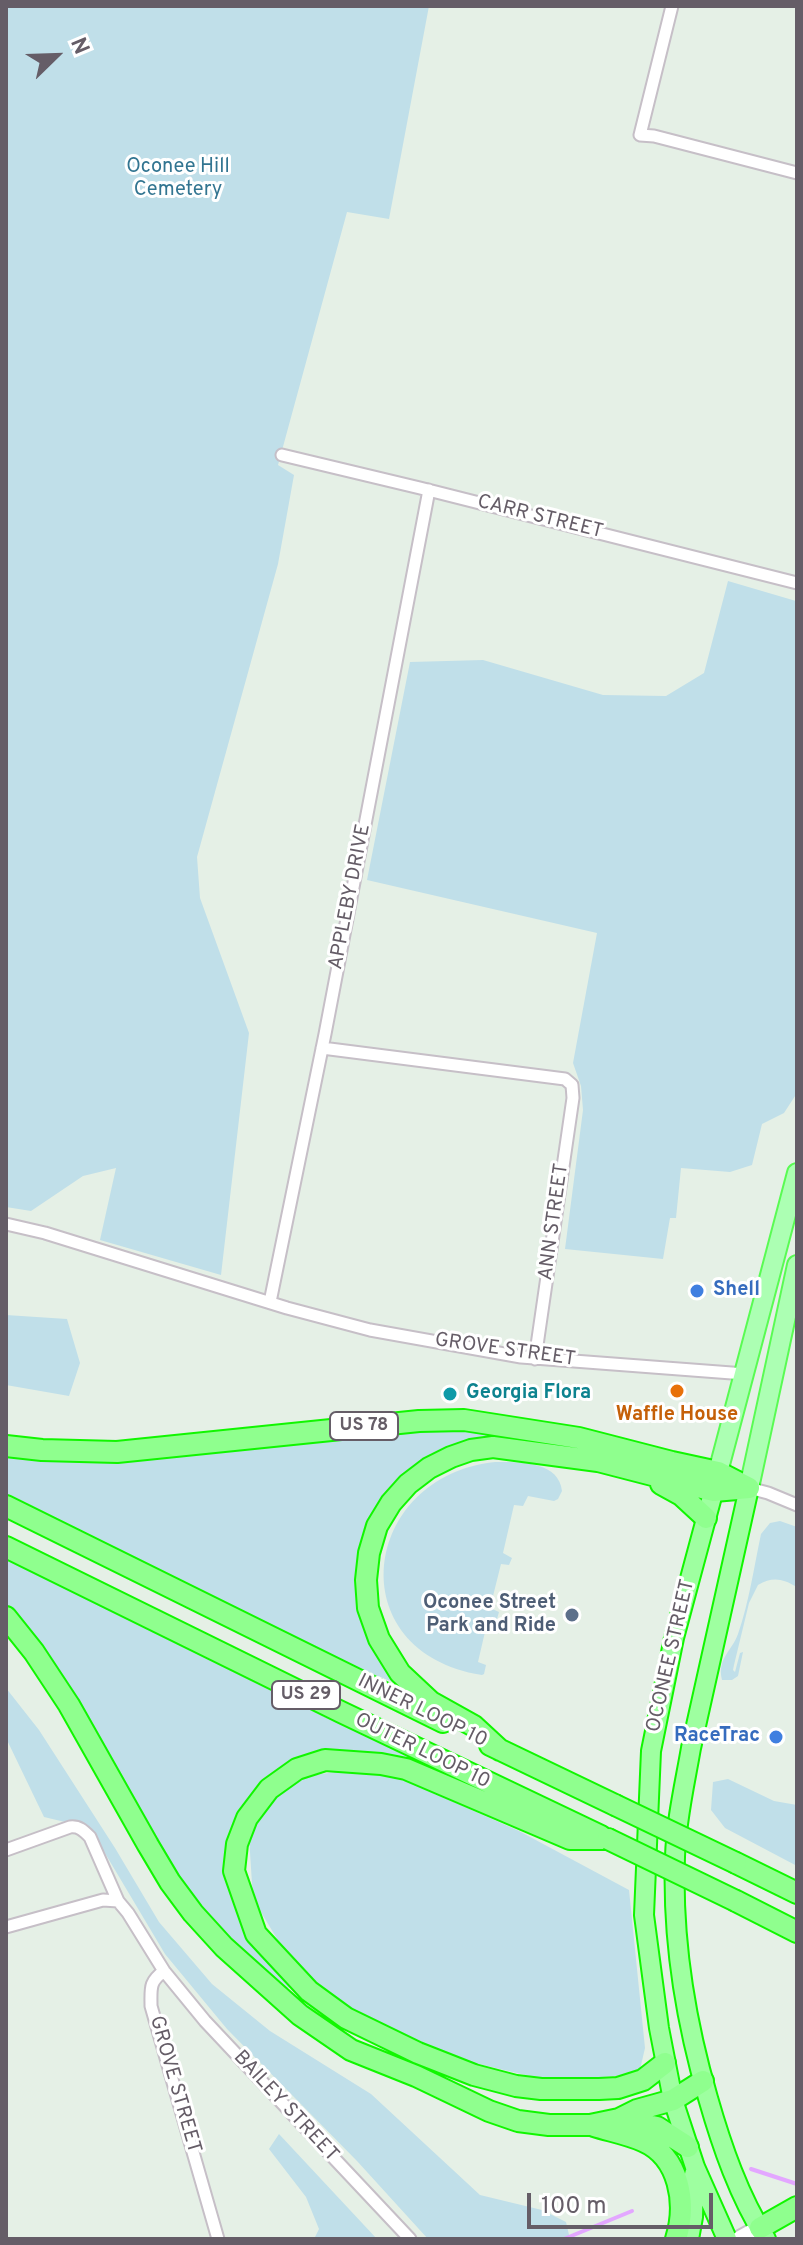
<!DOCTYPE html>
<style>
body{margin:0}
#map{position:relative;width:803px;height:2245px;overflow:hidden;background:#e5f0e6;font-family:Overpass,sans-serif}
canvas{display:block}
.frame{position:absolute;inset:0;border:8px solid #655d67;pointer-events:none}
.north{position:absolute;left:16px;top:16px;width:80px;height:80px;-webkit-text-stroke:6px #fff;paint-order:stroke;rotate:67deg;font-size:22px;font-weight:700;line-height:32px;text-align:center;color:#655d67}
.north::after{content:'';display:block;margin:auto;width:28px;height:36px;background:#655d67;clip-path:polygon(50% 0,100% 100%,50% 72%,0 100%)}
.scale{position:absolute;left:527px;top:2193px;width:186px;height:36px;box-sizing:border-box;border:4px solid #655d67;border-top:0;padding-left:10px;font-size:24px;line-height:28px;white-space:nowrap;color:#655d67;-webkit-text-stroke:6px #fff;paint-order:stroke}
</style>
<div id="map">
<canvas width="803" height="2245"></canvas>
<div class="frame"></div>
<div class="north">N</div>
<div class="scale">100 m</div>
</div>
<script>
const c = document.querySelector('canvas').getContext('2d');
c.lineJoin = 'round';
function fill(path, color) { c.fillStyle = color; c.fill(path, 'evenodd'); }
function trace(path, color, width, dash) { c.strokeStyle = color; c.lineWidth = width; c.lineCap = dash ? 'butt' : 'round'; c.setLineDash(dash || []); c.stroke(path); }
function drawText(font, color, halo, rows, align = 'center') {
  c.font = font + ' Overpass,sans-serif'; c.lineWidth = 6; c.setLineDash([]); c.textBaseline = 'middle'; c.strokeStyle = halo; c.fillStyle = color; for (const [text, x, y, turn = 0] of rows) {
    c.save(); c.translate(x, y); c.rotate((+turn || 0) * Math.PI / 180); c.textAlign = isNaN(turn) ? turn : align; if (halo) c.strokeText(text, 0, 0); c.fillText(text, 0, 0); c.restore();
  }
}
const green = new Path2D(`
 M 6,6 L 429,6 L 389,219 L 347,212 L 278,465 L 294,475 L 278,564 L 197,857 L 200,898 L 249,1033 L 221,1275 L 100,1240 L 116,1168 L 83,1176 L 31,1211 L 6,1207 Z
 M 728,581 L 796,601 L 797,606 L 797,1093 L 784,1113 L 762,1124 L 752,1165 L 730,1172 L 681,1168 L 676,1218 L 670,1218 L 663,1259 L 565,1249 L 583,1110 L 581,1086 L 573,1063 L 597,933 L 367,880 L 410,662 L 483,660 L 603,695 L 666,696 L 704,673 Z
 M 6,1315 L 67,1319 L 80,1363 L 69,1396 L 6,1385 Z
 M 421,1426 L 502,1431 L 502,1440 L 418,1465 L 358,1587 L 395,1678 L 393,1682 L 354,1667 L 6,1498 L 6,1455 Z
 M 495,1462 C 519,1462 559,1461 562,1491 L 558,1499 L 554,1501 L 528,1496 L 523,1506 L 514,1505 L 503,1553 L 512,1558 L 509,1565 L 501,1564 L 490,1608 L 499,1612 L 497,1619 L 488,1619 L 478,1662 L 486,1665 L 484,1674 L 482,1675 C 338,1652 361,1476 495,1462 Z
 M 780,1521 L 797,1527 L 797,1587 C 783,1579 773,1576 758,1585 L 749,1603 L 734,1665 L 733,1670 L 735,1672 L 740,1653 L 743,1652 L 738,1676 L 732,1680 L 722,1680 C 717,1658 732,1651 738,1634 C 749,1602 754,1567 761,1534 L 770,1523 Z
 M 6,1559 L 430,1766 L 429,1773 L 420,1768 L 360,1752 L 326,1753 L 290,1763 L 227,1872 L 292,1984 L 285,1992 L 211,1923 L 183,1887 L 29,1631 L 6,1607 Z
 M 6,1688 L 39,1730 L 115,1848 L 159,1922 L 212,1984 L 270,2031 L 371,2094 L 480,2195 L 542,2210 L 566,2222 L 570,2239 L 428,2239 L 357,2161 L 227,2029 L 165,1954 L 90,1828 L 44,1817 L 6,1738 Z
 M 355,1769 L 400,1778 L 519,1831 L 629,1890 L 645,2048 L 639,2074 L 579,2079 L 534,2077 L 453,2058 L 340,2005 L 285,1952 L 253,1899 L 249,1837 L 274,1797 L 308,1776 Z
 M 728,1779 L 774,1801 L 797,1805 L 797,1866 L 725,1828 L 711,1810 L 713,1782 Z
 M 279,2134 L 377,2239 L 314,2239 L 319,2229 L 306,2197 L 269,2149 Z`);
const stream = new Path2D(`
 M 751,2169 L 797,2184
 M 564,2239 L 632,2211`);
const minor = new Path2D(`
 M 672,6 L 640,135 L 654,136 L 797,173
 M 282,455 L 420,488 L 797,583
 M 322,1048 L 565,1079 L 572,1085 L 573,1098 L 535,1359
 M 6,1224 L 45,1233 L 287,1308 L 370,1330 L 521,1357 L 745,1374
 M 270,1302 L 325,1034 L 429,490
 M 749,1488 L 768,1493 L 797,1505
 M 6,1850 L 70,1827 C 79,1826 83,1830 90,1837 L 118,1901 L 128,1913 L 164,1971 L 205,2021 L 410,2239
 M 6,1927 L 103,1900 L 118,1901
 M 164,1971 C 149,1982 151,1988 151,2006 L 218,2239`);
const secondary = new Path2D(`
 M 740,2239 L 760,2228`);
const primary = new Path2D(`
 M 718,1472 L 797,1173
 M 749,1488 L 797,1265`);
const trunk = new Path2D(`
 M 717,1478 L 674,1638 L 651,1751 L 644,1915 L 659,2028 L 673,2100 L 695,2167 L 727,2239
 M 749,1488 L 691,1748 C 685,1783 676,1821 675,1857 C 672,1939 685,2019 708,2098 C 722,2147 739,2196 766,2239
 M 689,2239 L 693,2217 L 694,2174`);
const motorway = new Path2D(`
 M 6,1446 L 42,1450 L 117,1452 L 419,1421 L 464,1420 L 579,1438 L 672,1462 L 718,1472 L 749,1488
 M 661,1484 L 681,1495 L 706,1518
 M 6,1506 L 443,1722
 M 6,1547 L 341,1712 L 601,1836
 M 6,1617 L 34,1652 L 69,1705 L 148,1845 L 170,1882 L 193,1913 L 224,1947 L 300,2015 L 351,2050 L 416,2076 L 489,2111 L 518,2121 L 549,2125 L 590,2125 L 619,2119 L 637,2110 L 673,2100 L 703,2081
 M 490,1745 L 615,1805
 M 500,1750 L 474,1726 L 431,1702 L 400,1673 L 379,1639 L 368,1608 L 366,1580 L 369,1553 L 377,1526 L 391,1503 L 408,1484 L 429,1468 L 451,1457 L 471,1450 L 493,1447 L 598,1461 L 714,1491 L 749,1488
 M 608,1839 L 570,1839 L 406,1769 L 381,1764 L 325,1760 L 297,1769 L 269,1789 L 247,1818 L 237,1844 L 234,1871 L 256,1934 L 309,1991 L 346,2018 L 418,2053 L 474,2075 L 516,2086 L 541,2089 L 599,2089 L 618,2088 L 643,2080 L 665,2063
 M 736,1863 L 797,1893
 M 736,1901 L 797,1932
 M 619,2119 L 657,2127 L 688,2147
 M 594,2126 C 610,2131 627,2134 643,2141 C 680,2157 687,2204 676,2239
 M 760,2228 L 797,2207`);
const motorwayBridge = new Path2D(`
 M 615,1805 L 736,1863
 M 608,1839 L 736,1901`);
const markers = [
 [697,1291,8,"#3f7fe0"],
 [677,1391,8,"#e8710a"],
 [450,1394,8,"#0f9aa8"],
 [572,1615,8,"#5c6f8a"],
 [776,1737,8,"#3f7fe0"]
];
const shields = [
 [364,1426,68],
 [306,1695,68]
];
const shieldNames = [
 ["US 78",364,1426],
 ["US 29",306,1695]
];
const parkNames = [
 ["Oconee Hill",178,168],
 ["Cemetery",178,191]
];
const streetNames = [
 ["CARR STREET",540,518,14],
 ["APPLEBY DRIVE",351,897,-79],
 ["ANN STREET",555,1222,-82],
 ["GROVE STREET",505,1351,8],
 ["OCONEE STREET",672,1656,-77],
 ["INNER LOOP 10",422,1712,26],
 ["OUTER LOOP 10",422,1752,26],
 ["GROVE STREET",174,2085,74],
 ["BAILEY STREET",285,2107,47]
];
const shopNames = [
 ["Shell",713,1291],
 ["RaceTrac",760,1737,"right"]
];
const cultureNames = [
 ["Georgia Flora",466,1394]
];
const foodNames = [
 ["Waffle House",677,1416]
];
const serviceNames = [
 ["Oconee Street",556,1604],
 ["Park and Ride",556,1627]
];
fill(green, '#c0dfe9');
trace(stream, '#e3a7ff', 4);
trace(minor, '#c6bfc7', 15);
trace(secondary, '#c8c0c9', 20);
trace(primary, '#59fb53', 22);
trace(trunk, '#11f600', 22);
trace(motorway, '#11f600', 24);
trace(minor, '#fff', 11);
trace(secondary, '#fff', 16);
trace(primary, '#acffb3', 18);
trace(trunk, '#9effa0', 18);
trace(motorway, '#8fff8e', 20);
trace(motorwayBridge, '#11f600', 24, []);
trace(motorwayBridge, '#8fff8e', 20);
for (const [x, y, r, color] of markers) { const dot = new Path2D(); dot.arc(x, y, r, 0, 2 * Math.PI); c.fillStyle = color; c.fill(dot); trace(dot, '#fff', 3); }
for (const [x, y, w] of shields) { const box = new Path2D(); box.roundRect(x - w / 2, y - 14, w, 28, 6); c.fillStyle = '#fff'; c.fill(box); trace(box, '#655d67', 2); }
drawText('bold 18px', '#655d67', null, shieldNames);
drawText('20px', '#327591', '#fff', parkNames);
drawText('20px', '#655d67', '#fff', streetNames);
drawText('bold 20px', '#366cbe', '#fff', shopNames, 'left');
drawText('bold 20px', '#0d838f', '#fff', cultureNames, 'left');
drawText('bold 20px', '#c56008', '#fff', foodNames);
drawText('bold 20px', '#4e5e75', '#fff', serviceNames, 'right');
</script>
